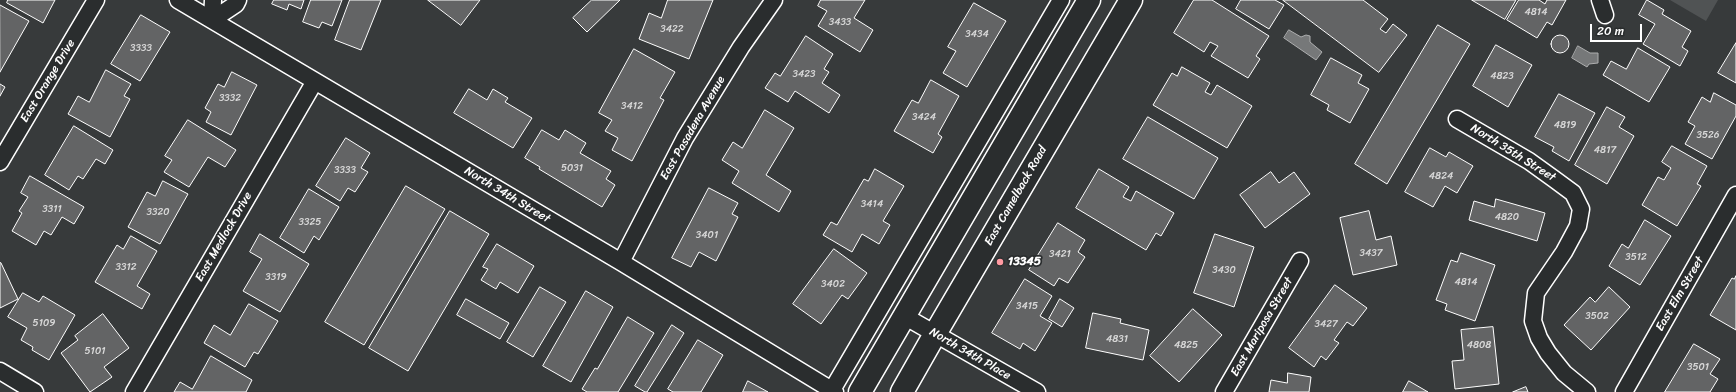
<!DOCTYPE html>
<style>
body{margin:0}
#map{position:relative;width:1736px;height:392px;overflow:hidden;background:#373a3b;font-family:Sriracha,sans-serif}
canvas{display:block}
.scale{position:absolute;left:1590px;top:24px;width:52px;height:18px;box-sizing:border-box;border:2px solid #fff;border-top:0;padding-left:5px;font-size:12px;line-height:14px;white-space:nowrap;color:#fff;-webkit-text-stroke:3px #2a2d2e;paint-order:stroke}
</style>
<div id="map">
<canvas width="1736" height="392"></canvas>
<div class="scale">20 m</div>
</div>
<script>
const c = document.querySelector('canvas').getContext('2d');
c.lineJoin = 'round';
function fill(path, color) { c.fillStyle = color; c.fill(path, 'evenodd'); }
function trace(path, color, width, dash) { c.strokeStyle = color; c.lineWidth = width; c.lineCap = dash ? 'butt' : 'round'; c.setLineDash(dash || []); c.stroke(path); }
function drawText(font, color, halo, rows, align = 'center') {
  c.font = font + ' Sriracha,sans-serif'; c.lineWidth = 3.5; c.setLineDash([]); c.textBaseline = 'middle'; c.strokeStyle = halo; c.fillStyle = color; for (const [text, x, y, turn = 0] of rows) {
    c.save(); c.translate(x, y); c.rotate((+turn || 0) * Math.PI / 180); c.textAlign = isNaN(turn) ? turn : align; if (halo) c.strokeText(text, 0, 0); c.fillText(text, 0, 0); c.restore();
  }
}
const green = new Path2D(`
 M 1670,0 L 1718,0 L 1706,21 Z`);
const water = new Path2D(`
 M 1289,30 L 1301,37 L 1306,35 L 1310,36 L 1310,42 L 1322,52 L 1316,60 L 1284,38 Z
 M 1578,46 L 1590,53 L 1598,53 L 1598,63 L 1589,64 L 1587,67 L 1572,58 Z`);
const building = new Path2D(`
 M 8,0 L 55,0 L 43,23 L 7,3 Z
 M 274,0 L 304,0 L 301,9 L 289,4 L 287,10 L 272,4 Z
 M 311,0 L 342,0 L 332,26 L 322,22 L 319,28 L 303,22 Z
 M 350,0 L 381,0 L 361,50 L 335,40 Z
 M 428,0 L 480,0 L 461,25 Z
 M 592,0 L 620,0 L 587,32 L 573,18 Z
 M 668,0 L 713,0 L 689,59 L 639,39 L 649,13 L 661,18 Z
 M 821,0 L 865,0 L 854,18 L 873,30 L 860,52 L 818,26 L 827,11 L 818,6 Z
 M 1194,0 L 1212,0 L 1269,36 L 1256,56 L 1260,59 L 1248,78 L 1211,56 L 1218,46 L 1210,42 L 1204,52 L 1174,33 Z
 M 1241,0 L 1275,0 L 1284,5 L 1269,29 L 1236,9 Z
 M 1283,0 L 1363,0 L 1388,19 L 1380,29 L 1386,33 L 1393,24 L 1407,35 L 1379,72 Z
 M 1472,0 L 1516,0 L 1505,19 Z
 M 1519,0 L 1539,0 L 1545,4 L 1547,0 L 1566,0 L 1552,25 L 1547,22 L 1537,38 L 1507,20 Z
 M 1647,0 L 1664,10 L 1662,14 L 1691,31 L 1682,47 L 1688,51 L 1680,66 L 1643,44 L 1655,24 L 1639,15 Z
 M 974,3 L 1006,21 L 967,87 L 943,73 L 956,51 L 948,47 Z
 M 0,5 L 29,21 L 0,72 Z
 M 141,15 L 170,32 L 140,81 L 111,64 Z
 M 1438,25 L 1470,44 L 1387,184 L 1355,164 Z
 M1551 44a9 9 0 1 1 18 0a9 9 0 1 1-18 0Z
 M 806,36 L 833,54 L 824,69 L 829,72 L 822,83 L 840,95 L 829,113 L 795,91 L 788,102 L 765,88 L 775,73 L 780,76 Z
 M 1736,43 L 1736,83 L 1718,73 Z
 M 1496,45 L 1532,65 L 1508,107 L 1473,86 Z
 M 1638,48 L 1670,67 L 1649,102 L 1603,75 L 1611,61 L 1626,69 Z
 M 634,49 L 675,72 L 660,98 L 664,100 L 632,161 L 612,150 L 618,138 L 605,131 L 612,120 L 599,113 Z
 M 1331,58 L 1362,75 L 1358,83 L 1369,89 L 1350,123 L 1327,110 L 1329,105 L 1311,95 Z
 M 1182,67 L 1210,83 L 1205,92 L 1211,95 L 1217,85 L 1252,106 L 1227,148 L 1153,105 L 1172,73 L 1177,76 Z
 M 106,70 L 131,84 L 124,96 L 130,99 L 110,137 L 68,114 L 78,96 L 89,102 Z
 M 232,72 L 257,85 L 231,135 L 206,122 L 211,112 L 205,108 L 218,84 L 224,87 Z
 M 931,80 L 959,96 L 938,134 L 942,137 L 933,153 L 894,131 L 912,100 L 918,103 Z
 M 0,84 L 5,87 L 0,96 Z
 M 469,89 L 487,100 L 493,89 L 508,98 L 505,102 L 532,118 L 513,148 L 454,113 Z
 M 1714,93 L 1736,105 L 1736,116 L 1712,159 L 1685,144 L 1695,126 L 1688,122 L 1702,97 L 1710,102 Z
 M 1559,94 L 1595,113 L 1569,161 L 1552,151 L 1554,147 L 1535,137 Z
 M 1607,107 L 1625,117 L 1619,127 L 1634,136 L 1607,184 L 1575,165 Z
 M 765,110 L 794,128 L 766,175 L 791,191 L 779,212 L 732,183 L 739,171 L 722,160 L 733,142 L 742,148 Z
 M 1148,117 L 1218,158 L 1194,199 L 1123,159 Z
 M 188,120 L 236,150 L 225,167 L 208,157 L 189,187 L 164,172 L 172,160 L 165,156 Z
 M 74,126 L 113,150 L 105,164 L 96,159 L 83,179 L 78,176 L 69,190 L 45,175 Z
 M 542,130 L 559,140 L 565,130 L 586,143 L 580,153 L 611,171 L 606,179 L 615,185 L 602,207 L 539,169 L 540,167 L 525,158 Z
 M 346,138 L 370,153 L 361,168 L 368,172 L 355,192 L 348,188 L 340,201 L 316,186 Z
 M 1672,146 L 1707,166 L 1697,184 L 1701,186 L 1677,226 L 1642,205 L 1658,177 L 1664,180 L 1671,168 L 1662,162 Z
 M 1430,148 L 1446,157 L 1449,152 L 1473,166 L 1457,193 L 1445,186 L 1433,207 L 1405,192 Z
 M 875,169 L 904,186 L 883,221 L 890,225 L 879,244 L 862,234 L 852,252 L 823,235 L 831,222 L 837,225 L 864,179 L 868,181 Z
 M 1099,169 L 1129,187 L 1123,197 L 1131,201 L 1136,191 L 1174,213 L 1161,236 L 1156,233 L 1146,250 L 1076,208 Z
 M 1271,172 L 1279,183 L 1294,172 L 1310,194 L 1265,228 L 1240,195 Z
 M 30,176 L 84,207 L 74,224 L 62,217 L 51,235 L 44,231 L 36,245 L 12,231 L 22,213 L 19,211 L 28,197 L 21,193 Z
 M 163,181 L 188,194 L 160,244 L 128,227 L 147,192 L 155,196 Z
 M 406,186 L 445,209 L 364,345 L 325,322 Z
 M 709,188 L 738,203 L 732,214 L 738,217 L 716,261 L 699,252 L 691,267 L 672,258 Z
 M 309,189 L 339,207 L 319,240 L 314,236 L 304,253 L 280,238 Z
 M 1496,199 L 1545,213 L 1537,241 L 1469,220 L 1474,201 L 1494,207 Z
 M 450,211 L 489,234 L 408,371 L 369,348 Z
 M 1369,211 L 1376,240 L 1391,236 L 1397,265 L 1353,275 L 1340,218 Z
 M 1645,220 L 1671,236 L 1640,285 L 1609,266 L 1622,244 L 1628,248 Z
 M 1058,223 L 1085,240 L 1078,252 L 1085,257 L 1068,283 L 1059,278 L 1054,286 L 1029,270 Z
 M 260,234 L 309,264 L 280,312 L 243,291 L 262,259 L 250,252 Z
 M 1215,234 L 1254,247 L 1234,307 L 1194,293 Z
 M 131,236 L 157,251 L 137,286 L 150,294 L 142,309 L 95,282 L 117,245 L 123,249 Z
 M 497,244 L 534,266 L 518,293 L 500,282 L 496,289 L 481,280 L 488,269 L 483,267 Z
 M 834,249 L 867,273 L 848,299 L 842,295 L 821,324 L 793,304 Z
 M 1461,253 L 1495,265 L 1475,321 L 1445,310 L 1447,304 L 1436,300 L 1451,260 L 1457,262 Z
 M 1,263 L 18,299 L 0,308 L 0,263 Z
 M 1736,276 L 1736,330 L 1710,315 L 1732,278 L 1734,279 Z
 M 1025,279 L 1052,296 L 1040,316 L 1052,323 L 1035,351 L 1023,343 L 1020,349 L 992,333 Z
 M 1335,285 L 1367,308 L 1353,326 L 1347,322 L 1334,340 L 1339,343 L 1326,360 L 1321,356 L 1314,367 L 1289,348 Z
 M 540,287 L 566,302 L 533,357 L 507,342 Z
 M 1609,287 L 1630,307 L 1591,350 L 1564,325 L 1590,297 L 1595,302 Z
 M 586,291 L 613,307 L 571,382 L 543,366 Z
 M 23,293 L 39,302 L 43,296 L 75,315 L 49,360 L 32,350 L 33,347 L 21,340 L 27,328 L 8,317 Z
 M 466,299 L 509,323 L 500,339 L 457,315 Z
 M 1060,299 L 1074,308 L 1062,327 L 1049,319 Z
 M 249,304 L 278,321 L 258,354 L 254,352 L 245,367 L 204,343 L 214,325 L 230,335 Z
 M 1193,309 L 1222,335 L 1179,382 L 1150,356 Z
 M 1093,313 L 1121,319 L 1120,323 L 1149,330 L 1143,360 L 1086,348 Z
 M 103,314 L 129,348 L 104,367 L 112,377 L 90,392 L 61,353 L 78,340 L 75,336 Z
 M 628,317 L 654,333 L 618,392 L 587,392 L 582,389 L 595,368 L 597,369 Z
 M 672,325 L 684,333 L 647,392 L 645,392 L 635,386 Z
 M 1493,327 L 1499,384 L 1455,389 L 1452,361 L 1464,360 L 1461,330 Z
 M 698,340 L 723,355 L 701,392 L 673,392 L 668,389 Z
 M 1694,344 L 1720,359 L 1710,374 L 1718,379 L 1710,392 L 1665,392 Z
 M 211,356 L 252,380 L 246,392 L 174,392 L 180,382 L 192,389 Z
 M 1288,373 L 1311,377 L 1309,392 L 1269,392 L 1271,380 L 1287,383 Z
 M 748,381 L 768,392 L 743,392 Z
 M 1409,381 L 1428,392 L 1403,392 Z
 M 1526,387 L 1528,392 L 1513,392 Z`);
const minor = new Path2D(`
 M 178,0 L 621,262 L 835,392
 M 1600,0 L 1605,15
 M 212,20 L 236,4 L 238,0
 M 212,20 L 213,0
 M 1457,119 L 1529,161 L 1554,179 L 1573,193 L 1581,209 L 1578,226 L 1564,252 L 1536,293 L 1533,321 L 1539,338 L 1548,353 L 1564,373 L 1587,392
 M 0,162 L 96,0
 M 621,262 L 685,138 L 741,47 L 774,0
 M 904,316 L 1037,392
 M 0,371 L 35,392
 M 832,390 L 1061,0
 M 134,392 L 315,81
 M 1224,392 L 1300,261
 M 1624,392 L 1736,195`);
const primary = new Path2D(`
 M 860,392 L 1089,0
 M 902,392 L 935,334 L 1131,0`);
const markers = [
 [1000,262,4,"#ff9aa2"]
];
const numberNames = [
 ["4814",1536,12],
 ["3433",840,22],
 ["3422",672,29],
 ["3434",977,34],
 ["3333",141,48],
 ["3423",804,74],
 ["4823",1502,76],
 ["3332",230,98],
 ["3412",632,106],
 ["3424",924,117],
 ["4819",1565,125],
 ["3526",1708,135],
 ["4817",1605,150],
 ["5031",572,168],
 ["3333",345,170],
 ["4824",1441,176],
 ["3414",872,204],
 ["3311",52,209],
 ["3320",158,212],
 ["4820",1507,217],
 ["3325",310,222],
 ["3401",707,235],
 ["3437",1371,253],
 ["3421",1060,254],
 ["3512",1636,257],
 ["3312",126,267],
 ["3430",1224,270],
 ["3319",276,277],
 ["4814",1466,282],
 ["3402",833,284],
 ["3415",1027,306],
 ["3502",1597,316],
 ["5109",44,323],
 ["3427",1326,324],
 ["4831",1117,339],
 ["4825",1186,345],
 ["4808",1479,345],
 ["5101",95,351],
 ["3501",1698,367]
];
const streetNames = [
 ["East Orange Drive",48,81,-59],
 ["East Pasadena Avenue",693,128,-60],
 ["North 35th Street",1513,153,32],
 ["North 34th Street",507,195,31],
 ["East Camelback Road",1016,196,-60],
 ["East Medlock Drive",224,237,-60],
 ["East Elm Street",1680,294,-60],
 ["East Mariposa Street",1262,327,-60],
 ["North 34th Place",970,354,30]
];
const poiNames = [
 ["13345",1008,262]
];
fill(green, '#505354');
fill(water, '#767879');
trace(water, '#adaeaf', 1);
fill(building, '#636465');
trace(building, '#fff', 1);
trace(minor, '#fff', 19);
trace(primary, '#fff', 25);
trace(minor, '#2a2d2e', 16);
trace(primary, '#2a2d2e', 22);
for (const [x, y, r, color] of markers) { const dot = new Path2D(); dot.arc(x, y, r, 0, 2 * Math.PI); c.fillStyle = color; c.fill(dot); trace(dot, '#2a2d2e', 1.5); }
drawText('10px', '#d8d8d8', null, numberNames);
drawText('12px', '#fff', '#2a2d2e', streetNames);
drawText('bold 12px', '#fff', '#2a2d2e', poiNames, 'left');
</script>
